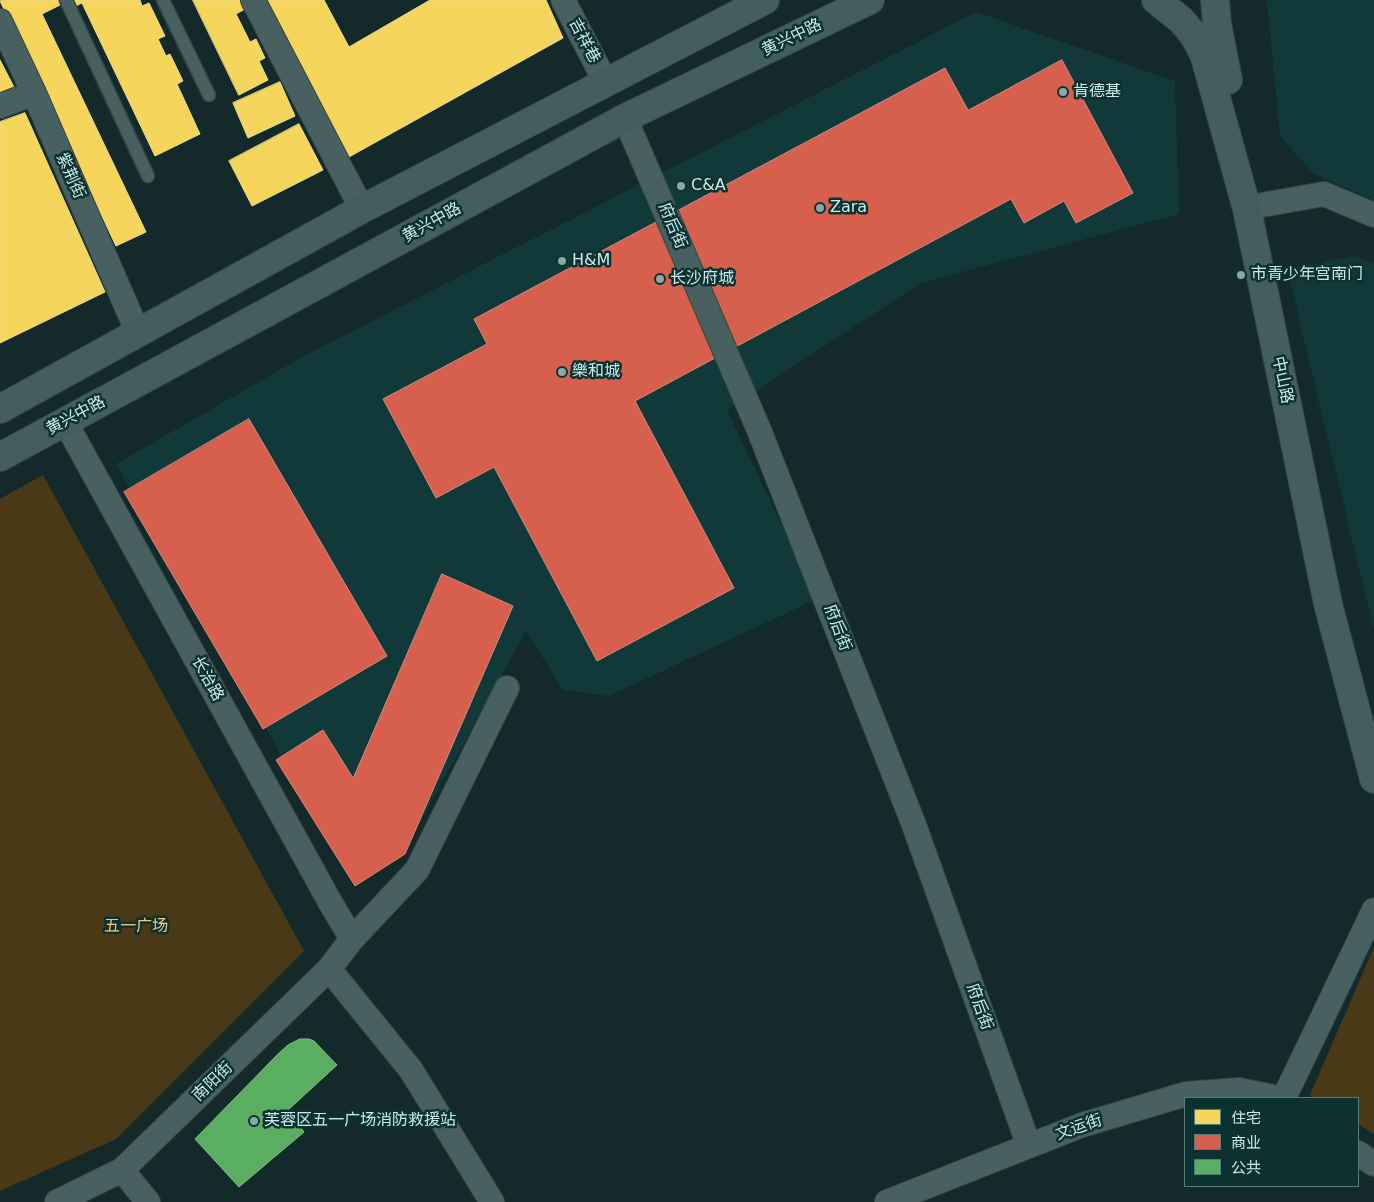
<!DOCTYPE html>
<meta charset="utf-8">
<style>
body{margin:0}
#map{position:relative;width:1374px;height:1202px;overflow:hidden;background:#142929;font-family:"DejaVu Sans","Noto Sans SC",sans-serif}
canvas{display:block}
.legend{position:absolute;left:1184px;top:1097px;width:175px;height:90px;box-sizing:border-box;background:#0c3131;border:1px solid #587b7b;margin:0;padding:6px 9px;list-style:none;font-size:15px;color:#cbebeb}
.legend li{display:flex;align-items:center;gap:10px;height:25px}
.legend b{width:25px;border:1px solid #587b7b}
</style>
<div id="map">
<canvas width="1374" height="1202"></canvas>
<ul class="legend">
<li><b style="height:14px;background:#f6d55c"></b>住宅</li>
<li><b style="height:14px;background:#d6604d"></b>商业</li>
<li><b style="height:14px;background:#5aae61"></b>公共</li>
</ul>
</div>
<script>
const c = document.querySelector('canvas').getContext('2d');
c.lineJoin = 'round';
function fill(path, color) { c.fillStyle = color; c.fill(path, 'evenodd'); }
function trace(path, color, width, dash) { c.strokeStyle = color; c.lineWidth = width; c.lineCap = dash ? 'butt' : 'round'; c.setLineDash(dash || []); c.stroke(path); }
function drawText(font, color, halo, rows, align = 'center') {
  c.font = font + ' "DejaVu Sans","Noto Sans SC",sans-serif'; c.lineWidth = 5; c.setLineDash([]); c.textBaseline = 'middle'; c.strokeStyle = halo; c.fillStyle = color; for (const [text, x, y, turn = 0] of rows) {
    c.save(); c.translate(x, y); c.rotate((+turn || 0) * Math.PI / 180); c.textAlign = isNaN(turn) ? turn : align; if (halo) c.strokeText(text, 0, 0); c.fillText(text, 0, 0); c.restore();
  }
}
const built = new Path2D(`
 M 1267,0 L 1374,0 L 1374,200 L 1314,174 L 1280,136 Z
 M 976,12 L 1175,81 L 1179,214 L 921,283 L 727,410 L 817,599 L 609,696 L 563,690 L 526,631 L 414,833 L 355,886 L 116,464 L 302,357 Z
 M 1355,256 L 1374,263 L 1374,631 L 1287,269 Z`);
const green = new Path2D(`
 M 43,475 L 304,951 L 116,1139 L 0,1191 L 0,499 Z
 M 1374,947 L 1374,1134 L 1358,1124 L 1358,1098 L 1315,1098 L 1310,1095 Z`);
const homes = new Path2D(`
 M 1,0 L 140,0 L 142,6 L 149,3 L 165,36 L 158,39 L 166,56 L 170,54 L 183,81 L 177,84 L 200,134 L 155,156 L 82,3 L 65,11 L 62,4 L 42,14 L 146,232 L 116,246 L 0,1 Z
 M 193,0 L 241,0 L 245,9 L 236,14 L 250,42 L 256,39 L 265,58 L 259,61 L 268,80 L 239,95 Z
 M 267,0 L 324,0 L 349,47 L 430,0 L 546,0 L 563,38 L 349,157 Z
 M 0,60 L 15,89 L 0,95 Z
 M 280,82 L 295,116 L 248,138 L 233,103 Z
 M 25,113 L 105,292 L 0,343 L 0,122 Z
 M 299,124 L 323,170 L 252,206 L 229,161 Z`);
const shops = new Path2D(`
 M 1062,60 L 1133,193 L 1076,223 L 1064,201 L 1024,223 L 1011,199 L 635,401 L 734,588 L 597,661 L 494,467 L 436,498 L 383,399 L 487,344 L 474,319 L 945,68 L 968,110 Z
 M 249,419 L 387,656 L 263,729 L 124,492 Z
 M 442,574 L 513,606 L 405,854 L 355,886 L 276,760 L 323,730 L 353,778 Z`);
const public = new Path2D(`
 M 300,1039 L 309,1039 L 314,1041 L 337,1065 L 288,1110 L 304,1132 L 239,1187 L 195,1139 L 278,1054 L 288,1045 Z`);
const lane = new Path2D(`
 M 66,0 L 148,176
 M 163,0 L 209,95`);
const street = new Path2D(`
 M 253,0 L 362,209
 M 563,0 L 606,83
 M 0,21 L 34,93 L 138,333
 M 0,106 L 34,93
 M 625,118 L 759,430 L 914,825 L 1029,1146
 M 1262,205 L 1324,194 L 1374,215
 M 58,426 L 68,427 L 330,902 L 352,939
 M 329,969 L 411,1070 L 492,1202
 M 1284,1098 L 1374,910
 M 1358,1153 L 1374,1164
 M 122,1170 L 148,1202
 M 57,1202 L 122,1170 L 329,969 L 352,939 L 417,870 L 507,688
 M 887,1202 L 1082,1125 L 1186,1094 L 1239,1090 L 1278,1098`);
const secondary = new Path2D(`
 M 1156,0 L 1181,20 L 1193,34 L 1204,54 L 1211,79 L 1247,209 L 1328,604 L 1374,779
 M 1215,0 L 1217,24 L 1228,80
 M 0,409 L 362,209 L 765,0
 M 0,457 L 625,118 L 870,0`);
const markers = [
 [1063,92,5,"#8ba7a7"],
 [681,186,5,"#8ba7a7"],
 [820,208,5,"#8ba7a7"],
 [562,261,5,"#8ba7a7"],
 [1241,275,5,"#8ba7a7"],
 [660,279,5,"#8ba7a7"],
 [562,372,5,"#8ba7a7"],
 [254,1121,5,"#8ba7a7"]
];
const streetNames = [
 ["黄兴中路",792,38,-26],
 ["吉祥巷",584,41,62],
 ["紫荆街",70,176,66],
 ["黄兴中路",432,223,-29],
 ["府后街",672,226,67],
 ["中山路",1282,380,78],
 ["黄兴中路",76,416,-28],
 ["府后街",837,628,69],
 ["长治路",207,679,61],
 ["府后街",979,1007,70],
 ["南阳街",213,1082,-44],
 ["文运街",1079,1128,-19]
];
const poiNames = [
 ["肯德基",1073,92],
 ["C&A",691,186],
 ["Zara",830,208],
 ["H&M",572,261],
 ["市青少年宫南门",1251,275],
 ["长沙府城",670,279],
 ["樂和城",572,372],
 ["芙蓉区五一广场消防救援站",264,1121]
];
const parkNames = [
 ["五一广场",136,927]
];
fill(built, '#113939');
fill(green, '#4a3917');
fill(homes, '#f6d55c');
trace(homes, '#e9dc87', 1);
fill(shops, '#d6604d');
trace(shops, '#d38a7c', 1);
fill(public, '#5aae61');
trace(public, '#7cc08a', 1);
trace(lane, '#344545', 15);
trace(street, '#344545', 26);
trace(secondary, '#344545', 30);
trace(lane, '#486060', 12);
trace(street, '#486060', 24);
trace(secondary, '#435e5e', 28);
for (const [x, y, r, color] of markers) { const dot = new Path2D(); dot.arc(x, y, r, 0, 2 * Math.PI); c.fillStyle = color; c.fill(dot); trace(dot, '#0c3131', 2); }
drawText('16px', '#cbebeb', '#0c3131', streetNames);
drawText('16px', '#cbebeb', '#0c3131', poiNames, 'left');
drawText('16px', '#fac679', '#0c3131', parkNames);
</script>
